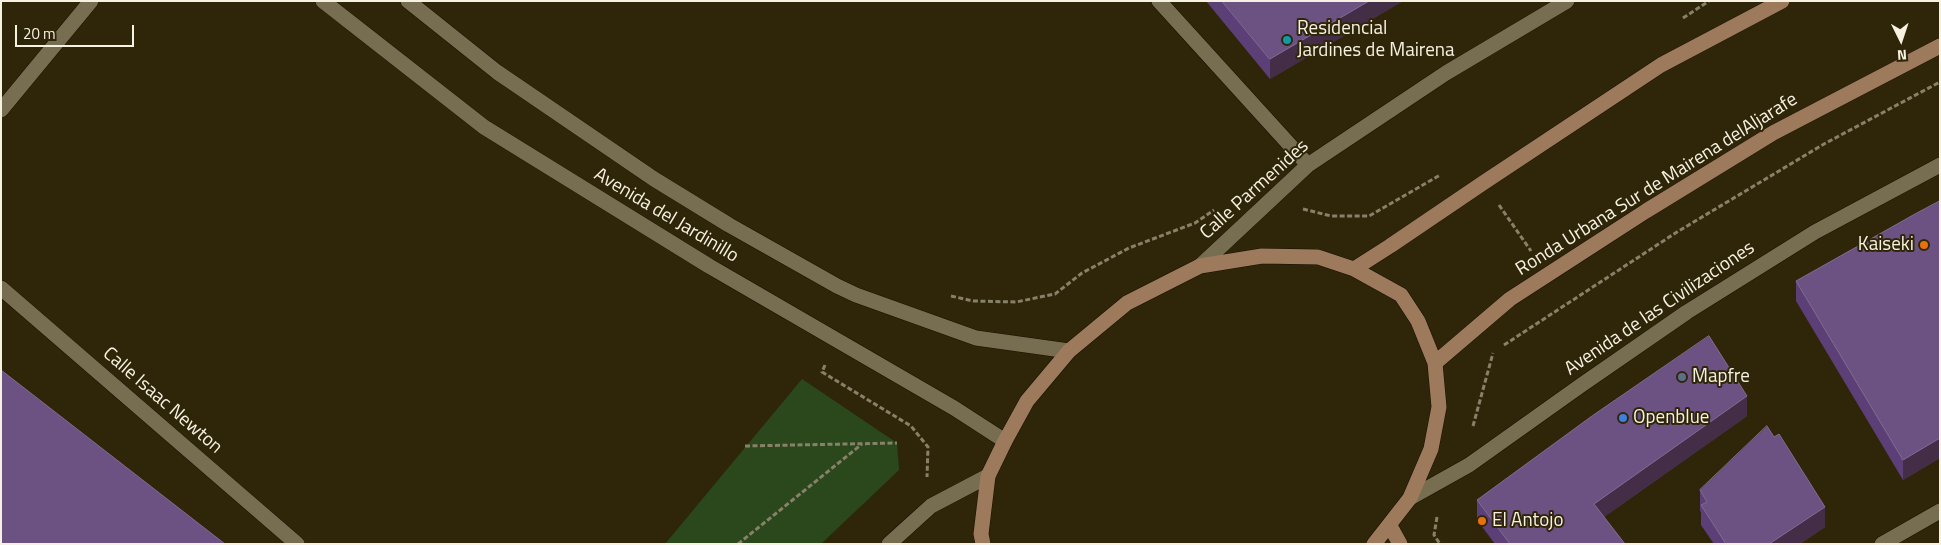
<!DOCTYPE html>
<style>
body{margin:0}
#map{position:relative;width:1941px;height:545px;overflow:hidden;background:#2f260a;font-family:"Titillium Web",sans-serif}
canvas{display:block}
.frame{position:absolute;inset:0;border:2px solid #f7f1e1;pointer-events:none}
.north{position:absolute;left:1876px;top:15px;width:50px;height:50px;-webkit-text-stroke:4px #2f260a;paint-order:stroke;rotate:176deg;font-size:14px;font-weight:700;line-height:20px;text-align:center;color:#f7f1e1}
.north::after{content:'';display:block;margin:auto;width:18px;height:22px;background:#f7f1e1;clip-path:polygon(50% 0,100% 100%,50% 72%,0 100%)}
.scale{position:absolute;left:15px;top:25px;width:119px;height:22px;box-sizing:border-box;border:2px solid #f7f1e1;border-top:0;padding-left:6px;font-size:15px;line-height:18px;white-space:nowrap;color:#f7f1e1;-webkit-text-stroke:4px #2f260a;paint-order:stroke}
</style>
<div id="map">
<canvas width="1941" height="545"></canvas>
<div class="frame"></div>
<div class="north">N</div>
<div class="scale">20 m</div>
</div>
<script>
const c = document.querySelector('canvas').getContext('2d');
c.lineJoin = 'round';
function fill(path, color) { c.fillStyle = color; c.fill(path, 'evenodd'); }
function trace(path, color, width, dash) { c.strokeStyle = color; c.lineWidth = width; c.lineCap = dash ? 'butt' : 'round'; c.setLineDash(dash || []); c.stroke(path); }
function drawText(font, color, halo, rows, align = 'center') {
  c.font = font + ' "Titillium Web",sans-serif'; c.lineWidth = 4; c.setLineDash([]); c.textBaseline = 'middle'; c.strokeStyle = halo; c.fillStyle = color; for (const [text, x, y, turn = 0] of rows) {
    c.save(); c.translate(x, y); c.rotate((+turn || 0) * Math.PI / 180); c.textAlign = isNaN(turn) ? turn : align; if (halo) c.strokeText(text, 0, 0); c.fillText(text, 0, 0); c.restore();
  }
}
const green = new Path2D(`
 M 802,379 L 897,443 L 899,470 L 821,544 L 665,544 Z`);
const path = new Path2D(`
 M 1683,18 L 1709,1
 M 1499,205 L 1531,251
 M 1303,209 L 1331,216 L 1369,216 L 1440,175
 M 951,296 L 973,301 L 1016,302 L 1055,294 L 1082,273 L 1129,248 L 1195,223 L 1214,210
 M 1504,345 L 1677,232 L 1824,144 L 1940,82
 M 825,365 L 822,372 L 911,426 L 928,447 L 927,477
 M 1473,426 L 1493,353
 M 745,446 L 897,443
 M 1437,517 L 1434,535 L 1440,544
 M 738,544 L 862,444`);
const street = new Path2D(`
 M 323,1 L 484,127 L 709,266 L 954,408 L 1005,441
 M 408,1 L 497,72 L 654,179 L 729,225 L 837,286 L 856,295 L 976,338 L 1069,351
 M 1159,1 L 1308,165
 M 1,110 L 91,1
 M 1200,266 L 1308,165 L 1446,73 L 1567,1
 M 1,288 L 297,544
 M 1410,498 L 1469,465 L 1580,386 L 1687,312 L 1815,232 L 1940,165
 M 889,544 L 931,506 L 988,476
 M 1882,544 L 1940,511`);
const secondary = new Path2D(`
 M 1354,269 L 1390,246 L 1483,183 L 1661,65 L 1782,1
 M 1435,363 L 1510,299 L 1646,211 L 1773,133 L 1940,46
 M 1390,526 L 1400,544
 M 983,544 L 981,534 L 988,476 L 1005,441 L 1027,401 L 1069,351 L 1127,303 L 1200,266 L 1262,256 L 1318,257 L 1354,269 L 1401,295 L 1418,321 L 1435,363 L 1439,407 L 1431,449 L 1410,498 L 1374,544`);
const wall = new Path2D(`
 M 1206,1 L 1403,1 L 1270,79 Z
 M 1940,201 L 1940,458 L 1903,480 L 1796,301 L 1796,281 Z
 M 1747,416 L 1604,517 L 1625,544 L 1495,544 L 1477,520 L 1477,500 Z
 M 1700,490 L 1825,527 L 1800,544 L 1714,544 L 1701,525 L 1701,513 L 1700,510 Z`);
const shadedWall = new Path2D(`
 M 1369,1 L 1403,1 L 1270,79 L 1270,59 Z
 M 1747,396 L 1747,416 L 1594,524 L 1594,504 Z
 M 1940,438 L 1940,458 L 1903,480 L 1903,460 Z
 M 1825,507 L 1825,527 L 1800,544 L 1769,544 Z`);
const building = new Path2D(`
 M 1222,1 L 1369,1 L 1270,59 Z
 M 1940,201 L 1940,438 L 1903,460 L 1796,281 L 1915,214 Z
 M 1709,336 L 1747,396 L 1594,504 L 1625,544 L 1510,544 L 1477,500 L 1592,416 Z
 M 1,370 L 225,544 L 1,544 Z
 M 1767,426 L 1774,437 L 1779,434 L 1825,507 L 1769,544 L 1726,544 L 1701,505 L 1707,502 L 1700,490 Z`);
const markers = [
 [1287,40,5,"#0f9aa8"],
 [1924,245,5,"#e8710a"],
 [1682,377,5,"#5c6f8a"],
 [1623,418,5,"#3f7fe0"],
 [1482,521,5,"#e8710a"]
];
const poiNames = [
 ["Residencial",1297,29],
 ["Jardines de Mairena",1297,51],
 ["Kaiseki",1914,245,"right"],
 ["Mapfre",1692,377],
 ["Openblue",1633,418],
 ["El Antojo",1492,521]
];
const streetNames = [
 ["Ronda Urbana Sur de Mairena delAljarafe",1657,185,-32],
 ["Calle Parmenides",1255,190,-42],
 ["Avenida del Jardinillo",666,216,31],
 ["Avenida de las Civilizaciones",1660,309,-34],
 ["Calle Isaac Newton",162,401,41]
];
fill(green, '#2a481c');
trace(street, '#170f00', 16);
trace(secondary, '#170f00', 16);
trace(path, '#88816a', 3, [5, 2.5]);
trace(street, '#776d50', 15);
trace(secondary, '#9c7a5b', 15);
fill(wall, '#5c3f77');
fill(shadedWall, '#432d47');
fill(building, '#6c5282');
trace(building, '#826b91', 1);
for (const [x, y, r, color] of markers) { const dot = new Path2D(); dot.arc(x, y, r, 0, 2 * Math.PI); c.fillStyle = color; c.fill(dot); trace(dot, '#2f260a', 2); }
drawText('19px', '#f7f1e1', '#2f260a', poiNames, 'left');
drawText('19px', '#f7f1e1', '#2f260a', streetNames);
</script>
